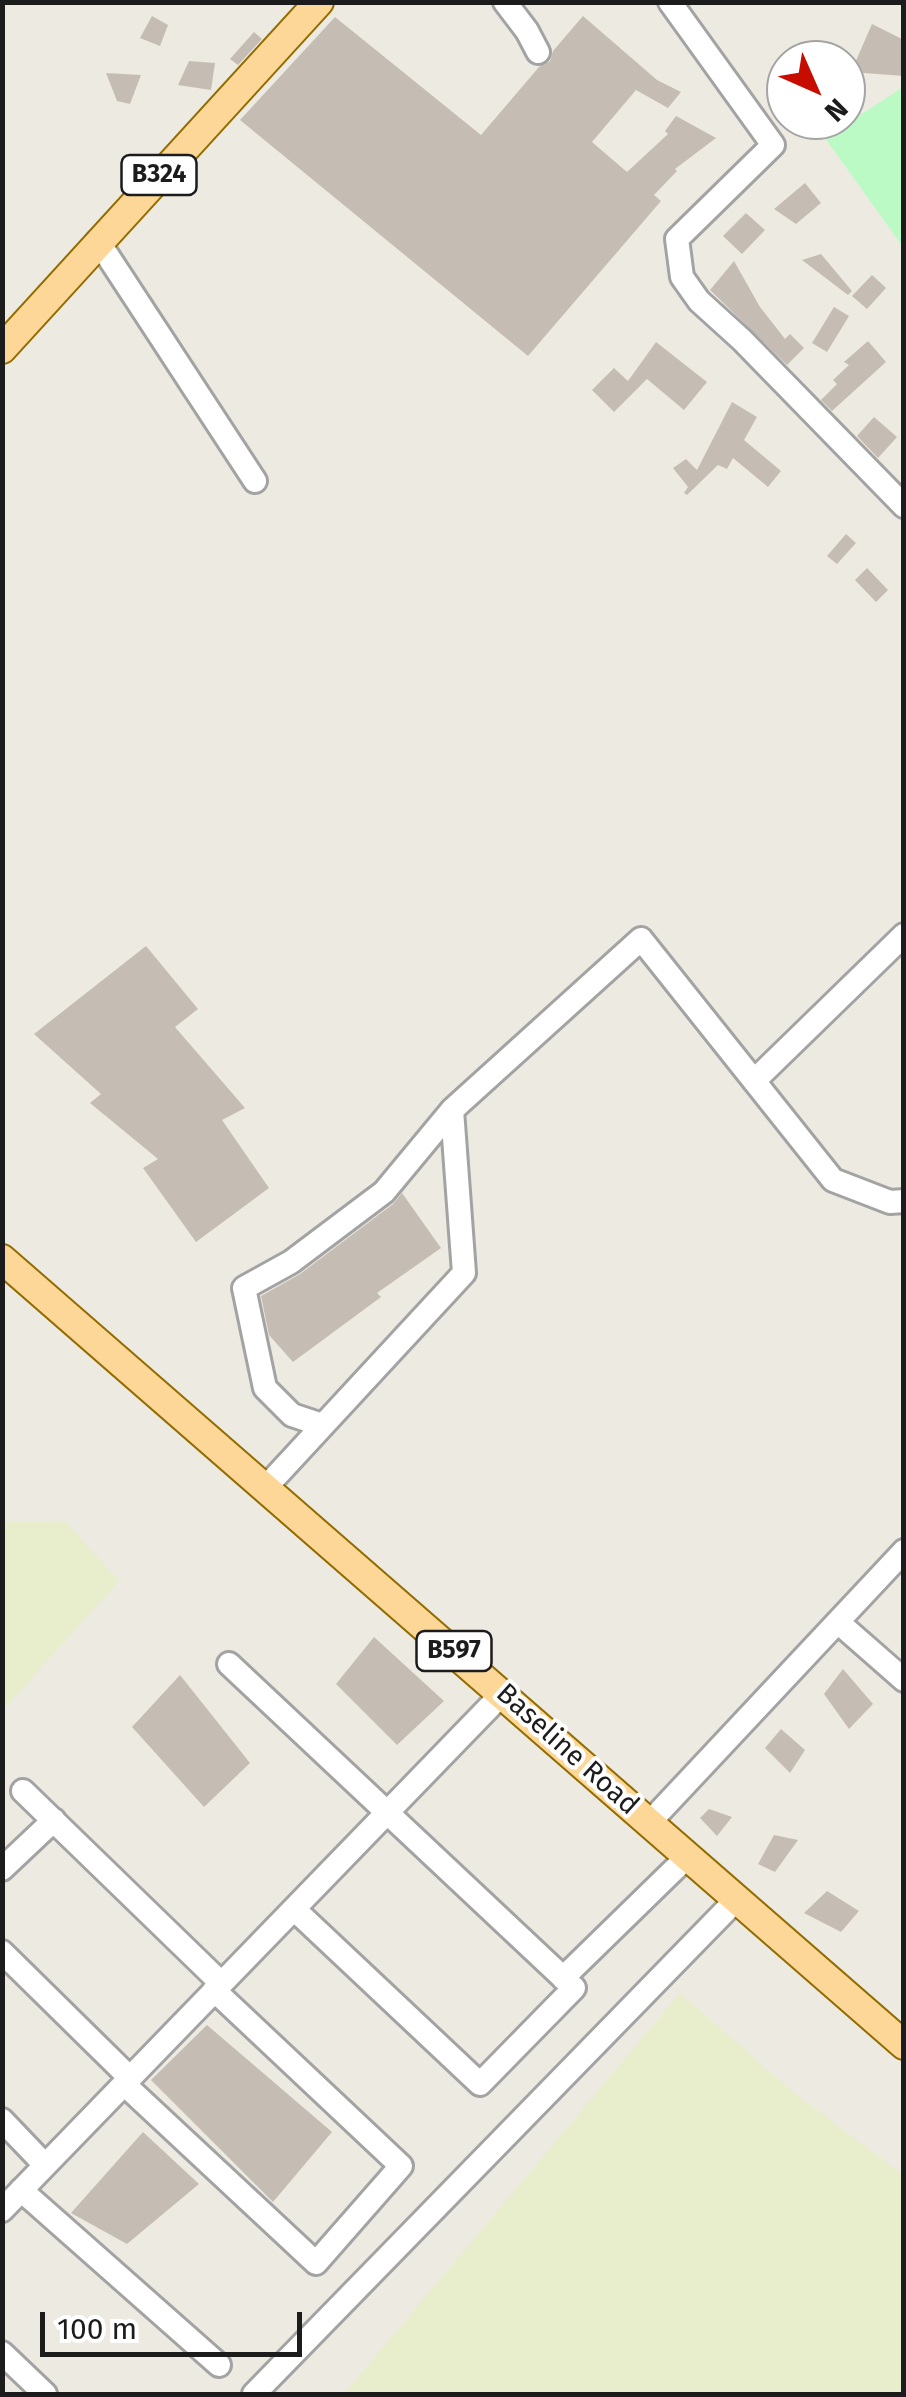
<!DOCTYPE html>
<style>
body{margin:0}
#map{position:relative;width:906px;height:2397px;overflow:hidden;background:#edeae1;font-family:"Fira Sans",sans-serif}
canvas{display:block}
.frame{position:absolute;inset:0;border:5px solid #1c1c1c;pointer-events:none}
.north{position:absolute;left:766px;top:40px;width:100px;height:100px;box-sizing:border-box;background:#fff;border:2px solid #a4a4a4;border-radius:50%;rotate:135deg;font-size:28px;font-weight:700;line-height:40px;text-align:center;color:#1c1c1c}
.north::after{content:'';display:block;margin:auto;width:35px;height:45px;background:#c70c00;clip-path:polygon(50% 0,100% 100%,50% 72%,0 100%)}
.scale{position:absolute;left:40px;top:2312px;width:262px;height:45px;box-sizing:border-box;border:5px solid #1c1c1c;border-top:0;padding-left:12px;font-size:30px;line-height:35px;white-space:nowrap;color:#1c1c1c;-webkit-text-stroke:8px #fff;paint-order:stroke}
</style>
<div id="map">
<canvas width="906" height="2397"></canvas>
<div class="frame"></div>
<div class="north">N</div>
<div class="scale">100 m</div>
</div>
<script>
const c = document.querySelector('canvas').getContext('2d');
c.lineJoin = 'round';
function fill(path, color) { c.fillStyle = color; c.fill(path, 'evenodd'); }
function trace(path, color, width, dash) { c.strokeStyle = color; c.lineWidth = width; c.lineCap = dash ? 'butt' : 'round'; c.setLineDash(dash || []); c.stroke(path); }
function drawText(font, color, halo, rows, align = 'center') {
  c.font = font + ' "Fira Sans",sans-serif'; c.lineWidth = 8; c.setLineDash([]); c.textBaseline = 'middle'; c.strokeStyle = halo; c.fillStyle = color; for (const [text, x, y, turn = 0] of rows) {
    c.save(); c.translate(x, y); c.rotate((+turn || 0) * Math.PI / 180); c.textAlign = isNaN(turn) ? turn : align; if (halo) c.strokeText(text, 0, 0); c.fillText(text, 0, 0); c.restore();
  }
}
const farmland = new Path2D(`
 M 3,1521 L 66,1522 L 119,1581 L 3,1710 Z
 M 680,1993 L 792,2091 L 903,2175 L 903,2394 L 344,2394 Z`);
const park = new Path2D(`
 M 903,87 L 903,247 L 825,138 Z`);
const building = new Path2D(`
 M 152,16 L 168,25 L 160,46 L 140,38 Z
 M 583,16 L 657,80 L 681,92 L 668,108 L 636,90 L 592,142 L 627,172 L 668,134 L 665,131 L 676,116 L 716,138 L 675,169 L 677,171 L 654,195 L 661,201 L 528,356 L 240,120 L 335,17 L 481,135 L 539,67 L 550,61 L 553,51 Z
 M 872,24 L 904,40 L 904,76 L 851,72 Z
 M 254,32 L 262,39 L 238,65 L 230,59 Z
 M 189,61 L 215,63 L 211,90 L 178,85 Z
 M 106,73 L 141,75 L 130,104 L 117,101 Z
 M 805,183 L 821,203 L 796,224 L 774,209 Z
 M 746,213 L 765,230 L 742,254 L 723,236 Z
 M 821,254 L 852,291 L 848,295 L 802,260 Z
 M 734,261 L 760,307 L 785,339 L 790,334 L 804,348 L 787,365 L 710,290 Z
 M 872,275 L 886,288 L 867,309 L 852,296 Z
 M 834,307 L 849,316 L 827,352 L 812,343 Z
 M 868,341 L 886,362 L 832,411 L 821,400 L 837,384 L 833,380 L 849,365 L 844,362 Z
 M 656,342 L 707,382 L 684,410 L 647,379 L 614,412 L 592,390 L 614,368 L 628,381 Z
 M 732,402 L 757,417 L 744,440 L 781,471 L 768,487 L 733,458 L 727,469 L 718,465 L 687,495 L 684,493 L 688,487 L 673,468 L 686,459 L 697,470 Z
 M 874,417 L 897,437 L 878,458 L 857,436 Z
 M 846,534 L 856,543 L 837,564 L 827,556 Z
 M 867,568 L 888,590 L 876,602 L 855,580 Z
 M 146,946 L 198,1009 L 175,1027 L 245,1108 L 222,1120 L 269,1188 L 196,1242 L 143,1168 L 158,1159 L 90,1103 L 101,1094 L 34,1034 Z
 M 402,1193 L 441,1248 L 377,1293 L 381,1297 L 293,1362 L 269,1335 L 261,1296 L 300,1274 L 393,1204 Z
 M 374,1637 L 444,1701 L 397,1745 L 336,1684 Z
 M 843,1669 L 873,1704 L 849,1729 L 824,1694 Z
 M 180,1675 L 250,1763 L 204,1807 L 132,1727 Z
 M 781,1729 L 805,1750 L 790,1773 L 765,1748 Z
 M 709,1809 L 732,1817 L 717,1836 L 700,1818 Z
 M 774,1835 L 798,1840 L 775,1872 L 758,1864 Z
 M 827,1891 L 859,1911 L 841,1932 L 804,1913 Z
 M 207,2025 L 332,2132 L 273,2202 L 151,2080 Z
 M 143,2132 L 199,2184 L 127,2244 L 71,2213 Z`);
const minor = new Path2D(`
 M 505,2 L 527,31 L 538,52
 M 670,2 L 773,145 L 677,239 L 682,277 L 699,301 L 742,340 L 904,506
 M 98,241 L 255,481
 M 754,1081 L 904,935
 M 322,1425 L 292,1415 L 265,1388 L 244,1288 L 291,1262 L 384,1192 L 452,1110
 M 266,1487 L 464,1273 L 452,1110 L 641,939 L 833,1180 L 890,1202 L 904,1201
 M 839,1623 L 904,1680
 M 229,1664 L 574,1988 L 480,2084 L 294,1909
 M 23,1791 L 221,1983
 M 649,1823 L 904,1551
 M 2,1869 L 54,1820
 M 2,1952 L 130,2078
 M 563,1978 L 686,1858
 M 124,2084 L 316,2263 L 401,2166 L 214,1990
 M 2,2120 L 45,2165
 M 21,2190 L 219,2365
 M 2,2210 L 503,1693
 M 2,2353 L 45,2394
 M 254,2394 L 736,1900`);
const major = new Path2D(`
 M 2,349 L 319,2
 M 2,1259 L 904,2045`);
const shields = [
 [159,175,75],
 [454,1651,75]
];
const shieldNames = [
 ["B324",159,175],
 ["B597",454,1651]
];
const streetNames = [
 ["Baseline Road",567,1750,42]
];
fill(farmland, '#e8edcb');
fill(park, '#bcfac5');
fill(building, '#c5bdb4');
trace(minor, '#a3a3a3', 28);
trace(major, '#936c00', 32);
trace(minor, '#fff', 22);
trace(major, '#fdd797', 28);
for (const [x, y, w] of shields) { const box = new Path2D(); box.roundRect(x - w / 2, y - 20, w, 40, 8); c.fillStyle = '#fff'; c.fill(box); trace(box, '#1c1c1c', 2.5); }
drawText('bold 25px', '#1c1c1c', null, shieldNames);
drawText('28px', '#1c1c1c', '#fff', streetNames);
</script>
